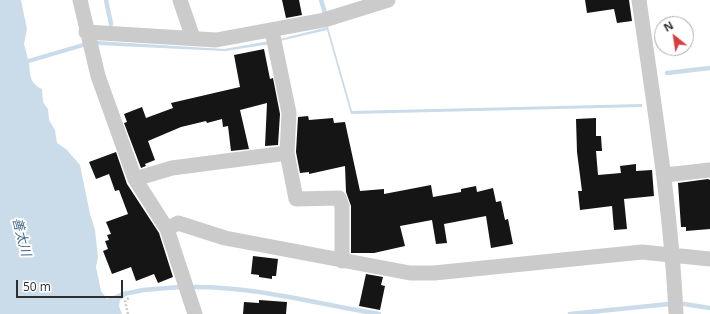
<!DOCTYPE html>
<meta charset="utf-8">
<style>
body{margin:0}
#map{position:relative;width:710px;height:314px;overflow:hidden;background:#fff;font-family:"Open Sans",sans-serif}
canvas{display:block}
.north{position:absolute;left:654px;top:16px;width:40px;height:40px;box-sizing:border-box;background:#fff;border:1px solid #ababab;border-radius:50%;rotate:330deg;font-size:11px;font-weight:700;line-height:16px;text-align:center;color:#2e2e2e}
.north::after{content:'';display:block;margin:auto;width:14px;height:18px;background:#d83e3e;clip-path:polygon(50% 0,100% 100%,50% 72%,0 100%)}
.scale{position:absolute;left:16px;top:280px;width:107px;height:18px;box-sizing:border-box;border:2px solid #2e2e2e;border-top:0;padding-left:5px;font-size:12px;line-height:14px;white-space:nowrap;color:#2e2e2e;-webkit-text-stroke:3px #fff;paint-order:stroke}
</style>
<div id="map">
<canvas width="710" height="314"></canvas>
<div class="north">N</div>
<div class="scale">50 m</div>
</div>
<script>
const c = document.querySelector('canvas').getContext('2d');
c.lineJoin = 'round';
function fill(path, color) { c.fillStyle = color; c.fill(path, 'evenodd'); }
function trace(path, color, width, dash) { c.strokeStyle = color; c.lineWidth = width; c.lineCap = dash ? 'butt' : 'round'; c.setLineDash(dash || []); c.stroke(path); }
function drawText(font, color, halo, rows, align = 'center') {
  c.font = font + ' "Open Sans","Noto Sans JP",sans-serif'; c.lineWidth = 4; c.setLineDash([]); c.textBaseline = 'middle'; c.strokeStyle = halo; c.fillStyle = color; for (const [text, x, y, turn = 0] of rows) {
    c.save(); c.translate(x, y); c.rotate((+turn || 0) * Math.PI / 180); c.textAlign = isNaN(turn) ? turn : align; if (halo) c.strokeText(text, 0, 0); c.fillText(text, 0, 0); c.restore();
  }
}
const water = new Path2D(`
 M 0,0 L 21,0 L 27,29 L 24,44 L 28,59 L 86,42 L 87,46 L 29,63 C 30,75 30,84 42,89 L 43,102 L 48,109 L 49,120 L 55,130 L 57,143 L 66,149 L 80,165 L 90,214 L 95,230 L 98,258 L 96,267 L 101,291 L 107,299 L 122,292 L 128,291 L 129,294 L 120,300 L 119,306 L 122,314 L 0,314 Z
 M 328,27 L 352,111 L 642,104 L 642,107 L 351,114 L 327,30 L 280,41 L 280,39 Z
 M 97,41 L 224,49 L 270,41 L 271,44 L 225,51 L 97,45 Z`);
const stream = new Path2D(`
 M 106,0 L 111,24
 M 321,0 L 325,13
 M 667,73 L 710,68
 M 191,287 C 255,286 316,304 379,314
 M 124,294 L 143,290 L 180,287
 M 684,304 L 710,308
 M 570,314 L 669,304`);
const building = new Path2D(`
 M 282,0 L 299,0 L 302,15 L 286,18 Z
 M 585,0 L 629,0 L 632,21 L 617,23 L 614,9 L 587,13 Z
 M 264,49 L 270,79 L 273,78 L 280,114 L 278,145 L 265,146 L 267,103 L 240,110 L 249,149 L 231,151 L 228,126 L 223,127 L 222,119 L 207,123 L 206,121 L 181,127 L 148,141 L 155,160 L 145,164 L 146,166 L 141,168 L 124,123 L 127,122 L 124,114 L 142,107 L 146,118 L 173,108 L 171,103 L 240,87 L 234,55 Z
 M 308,116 L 309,120 L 333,118 L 334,123 L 345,122 L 360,191 L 384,189 L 384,194 L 431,185 L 433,197 L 461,192 L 461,189 L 476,186 L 477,192 L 493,188 L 496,202 L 501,201 L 505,220 L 508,219 L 513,244 L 491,248 L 486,216 L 444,224 L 447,243 L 436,244 L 432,220 L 400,226 L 405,246 L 374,253 L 351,253 L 351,206 L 346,192 L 345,166 L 309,174 L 309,172 L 300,173 L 296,152 L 298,117 Z
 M 596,118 L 596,136 L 601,136 L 602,151 L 596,151 L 598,175 L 621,173 L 620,166 L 636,164 L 636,171 L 652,170 L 654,196 L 624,199 L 627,229 L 614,230 L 612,206 L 580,210 L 578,191 L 582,191 L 577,152 L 576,119 Z
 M 116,152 L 127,184 L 159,233 L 173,277 L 158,283 L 154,274 L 136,281 L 131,267 L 112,274 L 103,251 L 108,249 L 105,241 L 109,240 L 107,235 L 111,234 L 106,222 L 128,214 L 119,190 L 115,191 L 109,174 L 96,179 L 89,162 Z
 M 708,179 L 710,180 L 710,229 L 686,231 L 686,227 L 681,227 L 678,183 Z
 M 253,256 L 278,259 L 276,276 L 272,276 L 272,279 L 259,277 L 259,275 L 251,274 Z
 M 366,274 L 383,277 L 381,285 L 385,286 L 380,310 L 359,306 Z
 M 259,300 L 287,302 L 286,314 L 243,314 L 244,302 L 259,303 Z`);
const path = new Path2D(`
 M 128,314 L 125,301 L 130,297`);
const minor = new Path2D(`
 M 80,0 L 98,76 L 135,179 L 167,229 L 195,314
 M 180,0 L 193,38
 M 639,0 C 654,105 671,208 676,314
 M 272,31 L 289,113 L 287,153 L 296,199 L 339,198 L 342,206 L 342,261
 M 86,32 L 216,40 L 324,20 L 388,0
 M 665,175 L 710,170
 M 135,179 L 172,168 L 287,153
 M 167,229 L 178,223 L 225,238 L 410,273 L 434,273 L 642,252 L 710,259`);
const waterNames = [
 ["善太川",21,237,75]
];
fill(water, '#cadbe9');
trace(stream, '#cadbe9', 4.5);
fill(building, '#151515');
trace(path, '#cbcbcb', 2.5, [2, 2]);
trace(minor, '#cbcbcb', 15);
drawText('italic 13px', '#42698a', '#fff', waterNames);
</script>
